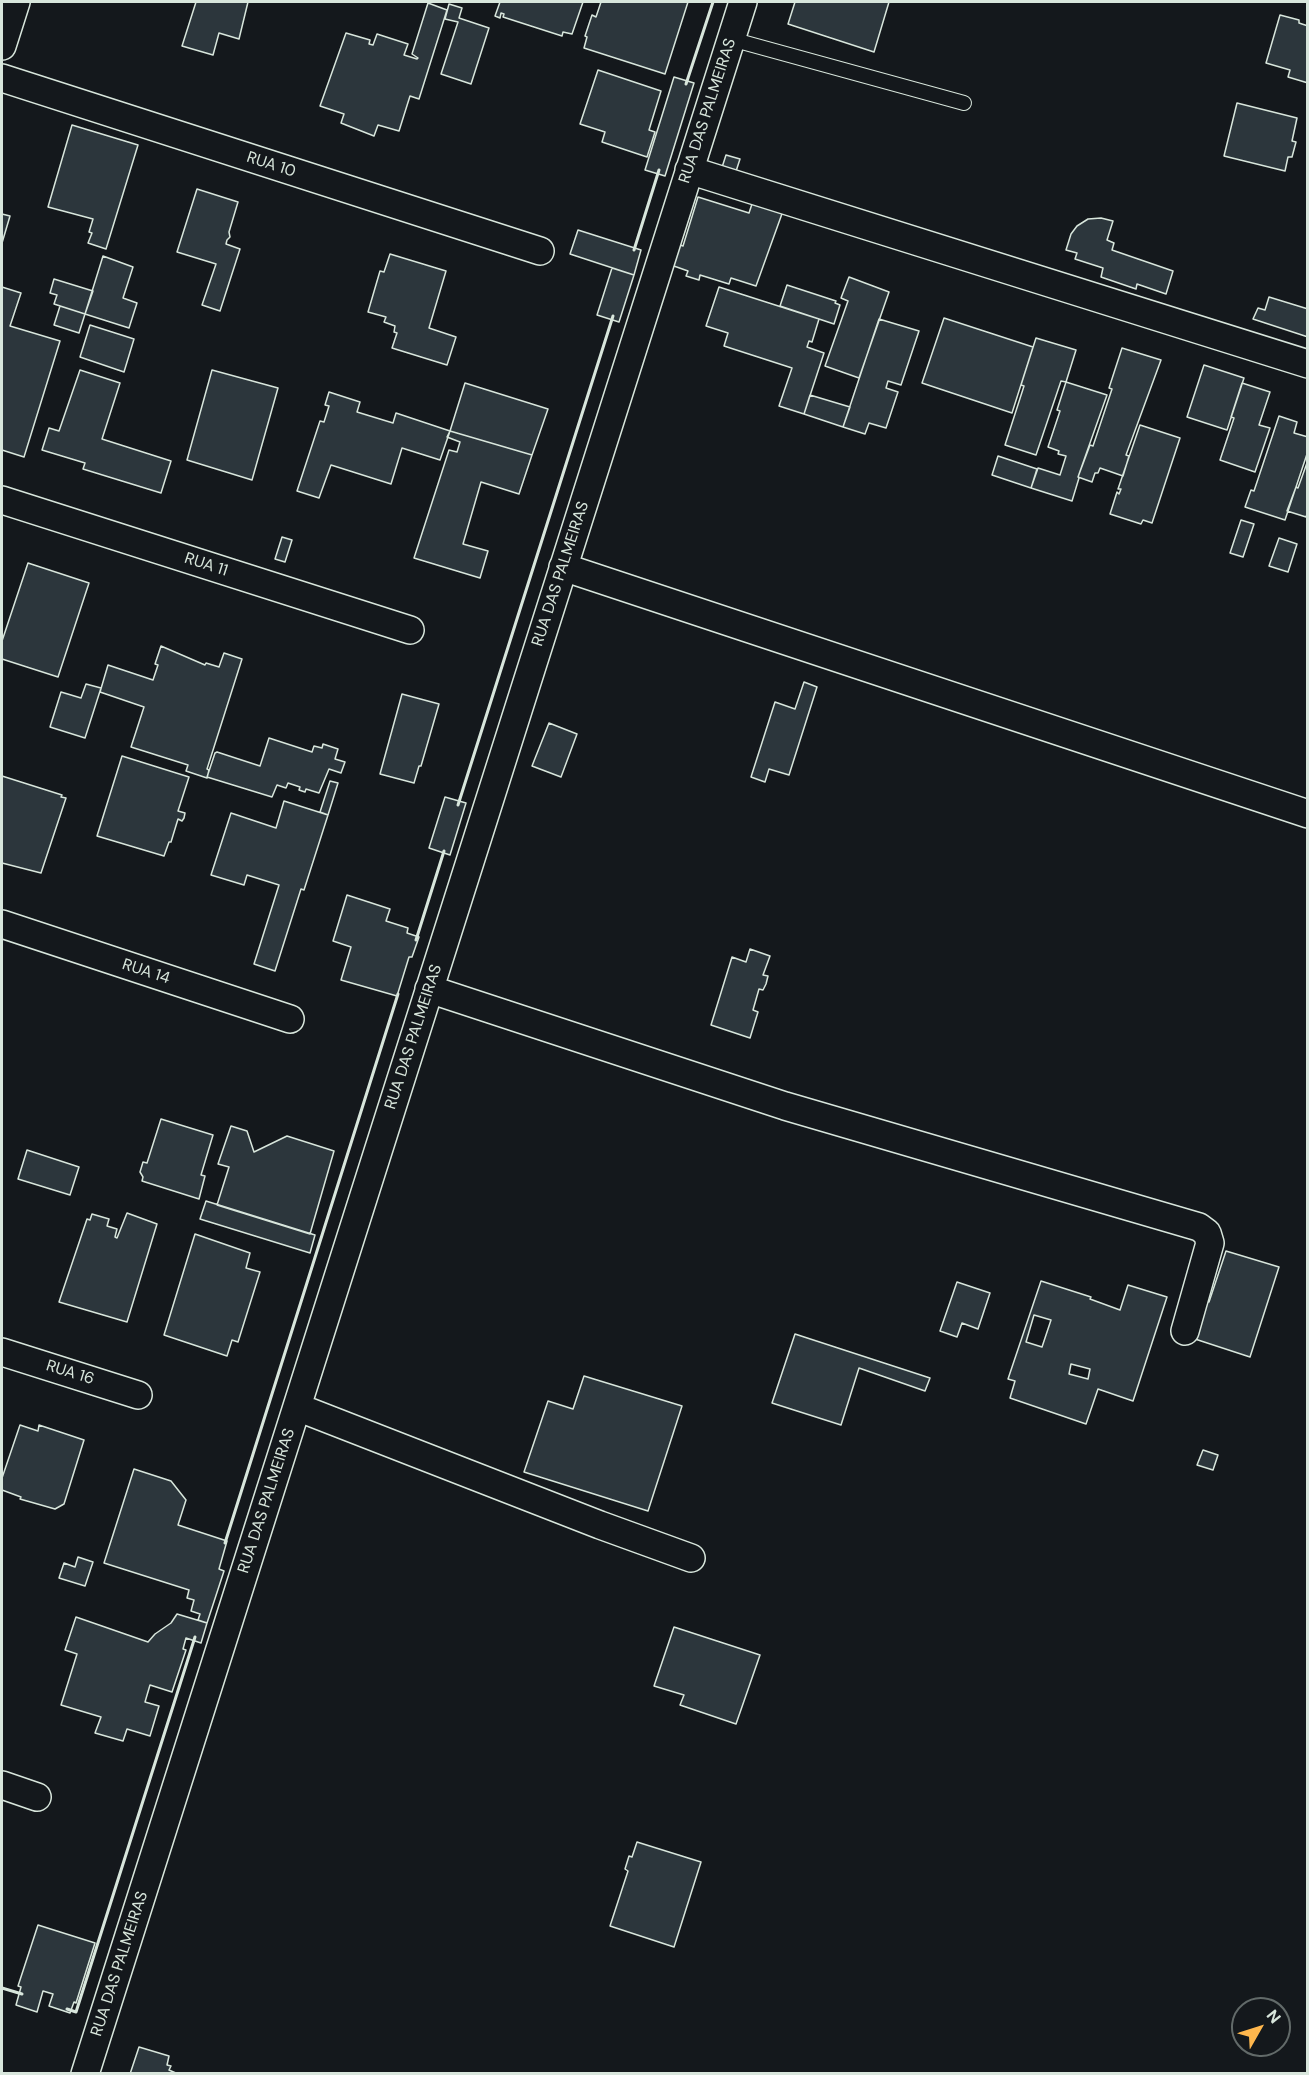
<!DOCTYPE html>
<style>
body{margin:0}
#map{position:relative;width:1309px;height:2075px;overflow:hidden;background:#14181c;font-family:"DM Sans",sans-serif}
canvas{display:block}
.frame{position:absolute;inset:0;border:3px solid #d8e6dc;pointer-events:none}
.north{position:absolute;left:1231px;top:1997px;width:60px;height:60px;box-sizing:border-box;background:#14181c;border:2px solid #626a69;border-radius:50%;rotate:51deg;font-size:16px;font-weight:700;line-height:24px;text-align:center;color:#d8e6dc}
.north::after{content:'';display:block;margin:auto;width:21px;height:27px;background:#ffb74d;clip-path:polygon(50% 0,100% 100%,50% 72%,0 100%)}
</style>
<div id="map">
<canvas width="1309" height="2075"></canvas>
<div class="frame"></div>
<div class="north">N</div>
</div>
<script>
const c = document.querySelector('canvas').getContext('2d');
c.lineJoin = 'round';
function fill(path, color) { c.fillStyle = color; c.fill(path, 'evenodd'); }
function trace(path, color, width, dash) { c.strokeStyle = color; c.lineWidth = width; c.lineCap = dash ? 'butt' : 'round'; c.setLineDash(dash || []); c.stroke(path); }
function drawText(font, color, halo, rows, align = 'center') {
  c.font = font + ' "DM Sans",sans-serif'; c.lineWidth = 4.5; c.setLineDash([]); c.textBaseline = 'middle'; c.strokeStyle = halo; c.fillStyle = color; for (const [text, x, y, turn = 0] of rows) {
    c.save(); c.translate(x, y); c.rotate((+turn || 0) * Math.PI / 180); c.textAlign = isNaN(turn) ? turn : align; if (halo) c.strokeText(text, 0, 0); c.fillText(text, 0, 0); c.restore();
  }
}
const building = new Path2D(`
 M 196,2 L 248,2 L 239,39 L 219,33 L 213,55 L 182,46 Z
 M 500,2 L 583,2 L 572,34 L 563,32 L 562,36 L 503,17 L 504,14 L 501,13 L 500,18 L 495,16 Z
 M 601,2 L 688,2 L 665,74 L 584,48 L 587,37 L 585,36 L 592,15 L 596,17 Z
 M 795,2 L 889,2 L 874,52 L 788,24 Z
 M 428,3 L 447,10 L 419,99 L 410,96 L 399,131 L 378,125 L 374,136 L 341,123 L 344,114 L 320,106 L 346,33 L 370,40 L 369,44 L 373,45 L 377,34 L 408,44 L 404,55 L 417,59 L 418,58 L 412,54 Z
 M 449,4 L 462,8 L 459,18 L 489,28 L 471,84 L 441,74 L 458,22 L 445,19 Z
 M 1280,15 L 1299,20 L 1299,23 L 1308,26 L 1308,83 L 1288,77 L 1290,70 L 1266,63 Z
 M 598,70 L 661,91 L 649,130 L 655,132 L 647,157 L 602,142 L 605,132 L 580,124 Z
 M 674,77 L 694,83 L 665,176 L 645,170 Z
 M 1237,103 L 1297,118 L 1292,141 L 1296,142 L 1292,157 L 1288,157 L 1285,171 L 1224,156 Z
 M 72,125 L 138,145 L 106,249 L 88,243 L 92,233 L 89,232 L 93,219 L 48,207 Z
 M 726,155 L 740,159 L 729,193 L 715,189 Z
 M 197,189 L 238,202 L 229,232 L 230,237 L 227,240 L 226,244 L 240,249 L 220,311 L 202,305 L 216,264 L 177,252 Z
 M 698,197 L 749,213 L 753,201 L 783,211 L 756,286 L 731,278 L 729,284 L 700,275 L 699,280 L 686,276 L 688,271 L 671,265 L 677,244 L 683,246 Z
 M 2,214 L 10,216 L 2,243 Z
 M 1101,218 L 1113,221 L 1107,240 L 1114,243 L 1112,250 L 1173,271 L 1166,294 L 1137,284 L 1136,289 L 1101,277 L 1103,268 L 1075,259 L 1077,253 L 1066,250 L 1071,234 L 1077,226 L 1088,219 Z
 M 578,230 L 641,250 L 634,275 L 570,254 Z
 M 390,254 L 446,271 L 429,328 L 456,337 L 447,365 L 392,348 L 397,333 L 394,332 L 395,326 L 384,322 L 386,317 L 368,312 L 380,271 L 384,272 Z
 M 103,256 L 133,267 L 123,298 L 137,303 L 129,328 L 85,314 Z
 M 612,268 L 634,275 L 619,322 L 597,315 Z
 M 849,277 L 889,292 L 859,378 L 825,366 L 848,301 L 841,298 Z
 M 54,279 L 93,291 L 85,314 L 54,304 L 57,295 L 50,293 Z
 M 787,285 L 836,301 L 835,303 L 840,305 L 834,324 L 780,306 Z
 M 2,287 L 21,293 L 10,326 L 60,341 L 24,457 L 2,450 Z
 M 719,287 L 819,319 L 812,342 L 809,341 L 807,347 L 824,353 L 804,414 L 779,406 L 792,368 L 724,346 L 728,333 L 706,326 Z
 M 1269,297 L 1308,309 L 1308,337 L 1253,319 L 1258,308 L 1265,310 Z
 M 60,306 L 85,314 L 79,333 L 54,325 Z
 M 944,318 L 1033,347 L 1012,413 L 922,383 Z
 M 879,319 L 919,331 L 901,385 L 888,381 L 886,388 L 898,392 L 886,428 L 869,423 L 865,434 L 843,427 Z
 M 90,325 L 134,339 L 124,372 L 80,357 Z
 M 1036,338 L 1076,350 L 1066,382 L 1061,381 L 1036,455 L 1005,445 L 1024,386 L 1021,385 Z
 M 1122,348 L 1161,360 L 1126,455 L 1129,456 L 1123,476 L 1100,468 L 1098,473 L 1095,473 L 1092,482 L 1078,477 L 1090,445 L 1093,446 L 1112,389 L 1109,388 Z
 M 1204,365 L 1244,378 L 1227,430 L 1187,417 Z
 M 80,370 L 120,383 L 102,439 L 171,461 L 161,493 L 83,469 L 85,463 L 42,450 L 49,428 L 59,431 Z
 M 212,370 L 278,388 L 252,480 L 187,460 Z
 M 1066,382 L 1107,395 L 1078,477 L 1079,478 L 1072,501 L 1031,488 L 1038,468 L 1060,475 L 1066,456 L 1058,454 L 1059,451 L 1048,447 L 1060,411 L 1057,410 Z
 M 465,383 L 548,409 L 532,455 L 450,431 Z
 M 1242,383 L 1270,392 L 1259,425 L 1270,428 L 1255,472 L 1220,460 L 1234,418 L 1231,417 Z
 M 329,392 L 360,402 L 357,412 L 393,423 L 396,413 L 450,431 L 440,460 L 402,448 L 391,484 L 331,465 L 319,498 L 297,491 L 320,421 L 324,422 L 329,406 L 325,405 Z
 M 810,395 L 850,407 L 843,427 L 804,414 Z
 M 1279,416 L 1297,422 L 1294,433 L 1308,437 L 1308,451 L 1285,520 L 1245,507 L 1251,490 L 1254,491 Z
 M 1140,425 L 1180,438 L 1152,523 L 1143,520 L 1141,524 L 1110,514 L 1117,492 L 1119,494 L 1121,489 L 1118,489 Z
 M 450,431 L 532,455 L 519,494 L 481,482 L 463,544 L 488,551 L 480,578 L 414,558 L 449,450 L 457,452 L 460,442 L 447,437 Z
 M 998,456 L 1037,469 L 1031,488 L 992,475 Z
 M 1308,460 L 1308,511 L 1306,517 L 1287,511 L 1296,487 L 1298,488 Z
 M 1241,520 L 1254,524 L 1243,557 L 1230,553 Z
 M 282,537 L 292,540 L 285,562 L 275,559 Z
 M 1279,538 L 1297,544 L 1288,572 L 1269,566 Z
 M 28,563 L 89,583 L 58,677 L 2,659 L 2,641 Z
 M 161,646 L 205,665 L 206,663 L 219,667 L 224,653 L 242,659 L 207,769 L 209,770 L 207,778 L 186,771 L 188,765 L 131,747 L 144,707 L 100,692 L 108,665 L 153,680 L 158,665 L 155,664 Z
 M 804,682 L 817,687 L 789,775 L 769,769 L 765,782 L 751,777 L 775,702 L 795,709 Z
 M 86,684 L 101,688 L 85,738 L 50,727 L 61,692 L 81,698 Z
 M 402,694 L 439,704 L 421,766 L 419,766 L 414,783 L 380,774 Z
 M 549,723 L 577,734 L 561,777 L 532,766 Z
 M 269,738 L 312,752 L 314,746 L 322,748 L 323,744 L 338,749 L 335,759 L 345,762 L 341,773 L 329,769 L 319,793 L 306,789 L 305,792 L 299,790 L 300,787 L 288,783 L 286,788 L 277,785 L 272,797 L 207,777 L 215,753 L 217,752 L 260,766 Z
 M 122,756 L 189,777 L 178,811 L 185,813 L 184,818 L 182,821 L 178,819 L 171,842 L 169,842 L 164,856 L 97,836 Z
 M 2,776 L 62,795 L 61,797 L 66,798 L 41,873 L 2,863 Z
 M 330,781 L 338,783 L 328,815 L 320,812 Z
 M 445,797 L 466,803 L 450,855 L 429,848 Z
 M 284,801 L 328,815 L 304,890 L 301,889 L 275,971 L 254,964 L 279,885 L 247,875 L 244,885 L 211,875 L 231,813 L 276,828 Z
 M 347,895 L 390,909 L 386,921 L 408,928 L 407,933 L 419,937 L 412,957 L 409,957 L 397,996 L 341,980 L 351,947 L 333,941 Z
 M 750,949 L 770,956 L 763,975 L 768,976 L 766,984 L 763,990 L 759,989 L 753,1010 L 758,1012 L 750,1038 L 711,1025 L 732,957 L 746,962 Z
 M 161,1119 L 213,1135 L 201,1175 L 205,1176 L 199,1199 L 142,1181 L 143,1177 L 140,1172 L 143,1162 L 147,1163 Z
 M 231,1126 L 247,1131 L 254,1152 L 287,1136 L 334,1151 L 310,1234 L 217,1205 L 229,1167 L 218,1164 Z
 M 27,1150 L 79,1167 L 70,1195 L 18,1179 Z
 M 206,1201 L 315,1235 L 310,1253 L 200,1219 Z
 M 127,1213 L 157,1224 L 127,1322 L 59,1302 L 87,1219 L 90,1220 L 92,1214 L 109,1219 L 107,1226 L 117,1229 L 115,1237 L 117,1238 Z
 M 195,1234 L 250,1253 L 246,1268 L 260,1272 L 238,1342 L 232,1340 L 227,1356 L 164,1335 Z
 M 1226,1251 L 1279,1267 L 1250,1357 L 1195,1339 L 1207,1301 L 1209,1302 Z
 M 1041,1281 L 1091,1297 L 1090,1299 L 1120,1310 L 1128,1285 L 1167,1297 L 1133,1401 L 1098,1389 L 1086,1424 L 1010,1398 L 1015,1381 L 1008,1379 ZM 1034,1315 L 1051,1320 L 1042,1347 L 1026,1342 ZM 1071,1364 L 1090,1369 L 1088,1379 L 1069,1374 Z
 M 957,1282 L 990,1293 L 978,1329 L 962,1323 L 957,1337 L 940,1331 Z
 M 795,1334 L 930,1378 L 925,1391 L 859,1368 L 841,1425 L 772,1403 Z
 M 584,1376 L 682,1406 L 648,1511 L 524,1472 L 548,1401 L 573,1409 Z
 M 20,1425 L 38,1431 L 39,1425 L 84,1440 L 64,1504 L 55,1509 L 20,1499 L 21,1497 L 2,1490 L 2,1478 Z
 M 1203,1450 L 1218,1455 L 1213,1470 L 1197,1465 Z
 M 134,1469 L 171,1481 L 186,1500 L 178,1525 L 227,1541 L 219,1569 L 224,1571 L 207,1623 L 198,1620 L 200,1614 L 191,1611 L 194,1600 L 187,1598 L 189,1590 L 104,1563 Z
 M 78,1557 L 93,1562 L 85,1586 L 59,1578 L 64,1563 L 75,1567 Z
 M 177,1614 L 207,1623 L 201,1643 L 186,1638 L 183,1649 L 186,1650 L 172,1692 L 150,1685 L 145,1702 L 159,1706 L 150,1736 L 127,1729 L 123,1741 L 95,1733 L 101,1717 L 61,1705 L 77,1654 L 65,1650 L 76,1617 L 148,1642 L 155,1634 L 171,1623 Z
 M 674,1627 L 760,1655 L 736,1724 L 680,1705 L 684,1695 L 654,1686 Z
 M 637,1842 L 701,1862 L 674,1947 L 610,1926 L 628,1871 L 625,1869 L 629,1856 L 632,1857 Z
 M 38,1925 L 95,1943 L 76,2003 L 74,2002 L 70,2013 L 49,2006 L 53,1994 L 43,1991 L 37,2012 L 16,2005 L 21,1987 L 18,1986 Z
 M 139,2047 L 169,2056 L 167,2065 L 171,2066 L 169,2070 L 178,2074 L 130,2074 Z`);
const lane = new Path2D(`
 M 731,39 L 964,103`);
const street = new Path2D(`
 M 2,46 L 16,2
 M 2,78 L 540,251
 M 689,170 L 1308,364
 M 2,500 L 410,630
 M 563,567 L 1308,814
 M 2,924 L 290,1019
 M 429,989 L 785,1106 L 1199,1227 L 1207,1233 L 1210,1243 L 1185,1331
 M 2,1352 L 138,1395
 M 297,1407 L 600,1525 L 691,1558
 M 2,1785 L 37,1797
 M 85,2074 L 743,2`);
const wall = new Path2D(`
 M 686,84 L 713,2
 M 634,250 L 659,170
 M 458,805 L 613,316
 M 416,940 L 444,851
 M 225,1543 L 398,994
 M 2,1988 L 22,1994
 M 67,2009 L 76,2012 L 195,1637`);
const streetNames = [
 ["RUA DAS PALMEIRAS",708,111,-72],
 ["RUA 10",271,165,18],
 ["RUA 11",206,565,18],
 ["RUA DAS PALMEIRAS",561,574,-72],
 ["RUA 14",146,972,18],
 ["RUA DAS PALMEIRAS",414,1037,-72],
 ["RUA 16",70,1373,17],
 ["RUA DAS PALMEIRAS",267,1501,-72],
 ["RUA DAS PALMEIRAS",120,1964,-72]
];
fill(building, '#2c363c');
trace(building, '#d8e6dc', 1.5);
trace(lane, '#d8e6dc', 16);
trace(street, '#d8e6dc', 30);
trace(lane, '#14181c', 14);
trace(street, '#14181c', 27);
trace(wall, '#d8e6dc', 3);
drawText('16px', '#d8e6dc', '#14181c', streetNames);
</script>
